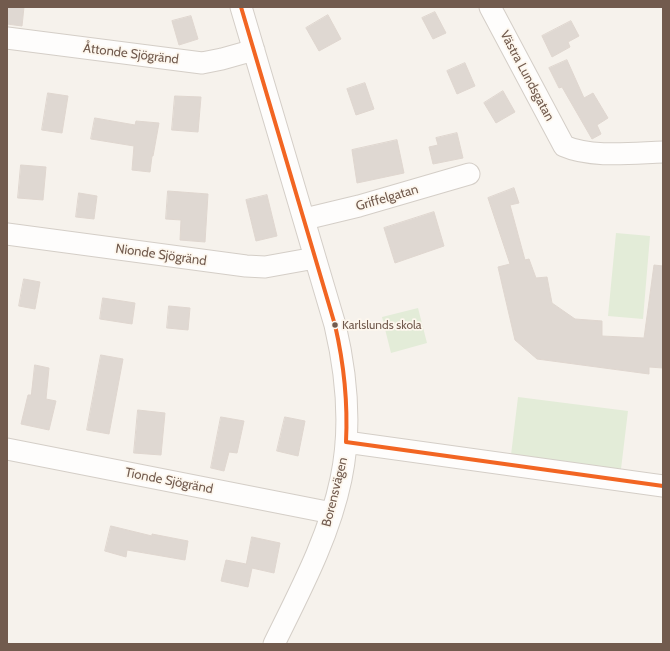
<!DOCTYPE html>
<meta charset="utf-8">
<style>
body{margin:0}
#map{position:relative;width:670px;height:651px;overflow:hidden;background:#f6f2ec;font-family:Cabin,sans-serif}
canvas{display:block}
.frame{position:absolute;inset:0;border:8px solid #725b4e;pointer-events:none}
</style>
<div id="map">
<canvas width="670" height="651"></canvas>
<div class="frame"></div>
</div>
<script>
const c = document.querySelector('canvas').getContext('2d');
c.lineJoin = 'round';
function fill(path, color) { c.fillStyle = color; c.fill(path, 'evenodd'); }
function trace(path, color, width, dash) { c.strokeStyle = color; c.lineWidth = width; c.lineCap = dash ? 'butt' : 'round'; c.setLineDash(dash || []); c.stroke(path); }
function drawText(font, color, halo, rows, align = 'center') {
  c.font = font + ' Cabin,sans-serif'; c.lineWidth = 3.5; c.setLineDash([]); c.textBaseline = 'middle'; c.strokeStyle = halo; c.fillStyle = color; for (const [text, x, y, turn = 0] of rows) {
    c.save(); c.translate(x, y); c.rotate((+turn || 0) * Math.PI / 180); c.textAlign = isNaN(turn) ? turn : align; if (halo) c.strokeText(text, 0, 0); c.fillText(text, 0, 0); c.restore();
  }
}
const green = new Path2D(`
 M 616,233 L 650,236 L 643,319 L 608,316 Z
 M 418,308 L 427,343 L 391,353 L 382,317 Z
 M 518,397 L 628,411 L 621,469 L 511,455 Z`);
const building = new Path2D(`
 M 7,7 L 24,7 L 22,26 L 7,24 Z
 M 435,12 L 446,33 L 433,39 L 422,18 Z
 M 328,15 L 341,39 L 319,51 L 306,28 Z
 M 191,16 L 198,39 L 179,45 L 172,21 Z
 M 571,21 L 579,36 L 568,42 L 570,47 L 552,57 L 542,36 Z
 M 567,60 L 584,98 L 593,93 L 608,118 L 597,125 L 601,134 L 592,139 L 562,87 L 559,88 L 549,68 Z
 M 465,63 L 475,86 L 457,94 L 447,71 Z
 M 365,83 L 374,109 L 356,115 L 347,89 Z
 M 503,91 L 515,112 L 496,123 L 484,103 Z
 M 48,93 L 68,96 L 62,133 L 42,130 Z
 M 175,96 L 201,97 L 198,132 L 172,130 Z
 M 95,118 L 135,125 L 136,121 L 159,123 L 153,156 L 152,156 L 150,172 L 132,170 L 134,146 L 91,139 Z
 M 457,133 L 463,158 L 433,164 L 429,147 L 438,145 L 436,138 Z
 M 397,140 L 404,173 L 357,183 L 352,150 Z
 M 21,165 L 46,167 L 43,200 L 18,198 Z
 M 514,188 L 519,203 L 510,205 L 525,260 L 529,259 L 536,278 L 547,277 L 552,303 L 575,319 L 602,321 L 602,336 L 644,338 L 654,265 L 663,266 L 663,368 L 649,367 L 649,374 L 537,359 L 515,340 L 498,267 L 510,264 L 488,198 Z
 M 168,191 L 208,194 L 205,242 L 180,240 L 181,220 L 166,219 Z
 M 79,193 L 97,196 L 94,219 L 76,217 Z
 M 267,195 L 277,236 L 256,241 L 246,200 Z
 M 434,212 L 444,246 L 395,263 L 384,228 Z
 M 24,279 L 40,282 L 35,309 L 19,306 Z
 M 103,298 L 135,303 L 132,324 L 100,319 Z
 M 169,306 L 190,308 L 188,330 L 167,328 Z
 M 101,355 L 123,359 L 109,434 L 87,430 Z
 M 35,365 L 49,368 L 46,399 L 56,401 L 49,430 L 21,424 L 28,395 L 31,395 Z
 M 138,410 L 165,413 L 161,455 L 134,453 Z
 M 221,417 L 244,421 L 237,453 L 229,452 L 224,471 L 211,468 Z
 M 285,417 L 305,421 L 298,456 L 277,451 Z
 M 111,526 L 152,536 L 152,534 L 188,541 L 185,560 L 127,550 L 126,557 L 105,551 Z
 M 252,537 L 280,543 L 274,573 L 252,568 L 248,587 L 221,581 L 226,560 L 246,564 Z`);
const minor = new Path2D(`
 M 241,7 L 335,325 C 347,376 352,427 341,479 C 329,537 300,591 274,644
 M 490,7 L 564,146 C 591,158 633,153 663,152
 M 7,38 L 202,63 L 222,59 L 254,50
 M 305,219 L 359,206 L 469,174
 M 7,234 L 246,266 L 265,267 L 315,258
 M 346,442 L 663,486
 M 7,449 L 332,513`);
const bus1 = new Path2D(`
 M 241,7 L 335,325 C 344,364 348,402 346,442 L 663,486`);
const markers = [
 [335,325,3.5,"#725b4e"]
];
const busNames = [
 ["Karlslunds skola",342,325]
];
const streetNames = [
 ["Åttonde Sjögränd",131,54,7],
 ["Västra Lundsgatan",527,76,62],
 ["Griffelgatan",387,198,-16],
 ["Nionde Sjögränd",161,255,8],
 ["Tionde Sjögränd",169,481,11],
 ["Borensvägen",335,492,-76]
];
fill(green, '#e3ecd8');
fill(building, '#dfd8d2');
trace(building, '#dfd6cf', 1);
trace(minor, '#d4cec7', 23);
trace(minor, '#fefdfc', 21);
trace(bus1, '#f26522', 4);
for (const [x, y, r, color] of markers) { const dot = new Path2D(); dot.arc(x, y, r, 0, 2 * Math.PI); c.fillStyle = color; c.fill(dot); trace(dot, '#fdf7ee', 1.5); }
drawText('12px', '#725b4e', '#fdf7ee', busNames, 'left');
drawText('13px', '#725b4e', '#fdf7ee', streetNames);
</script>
